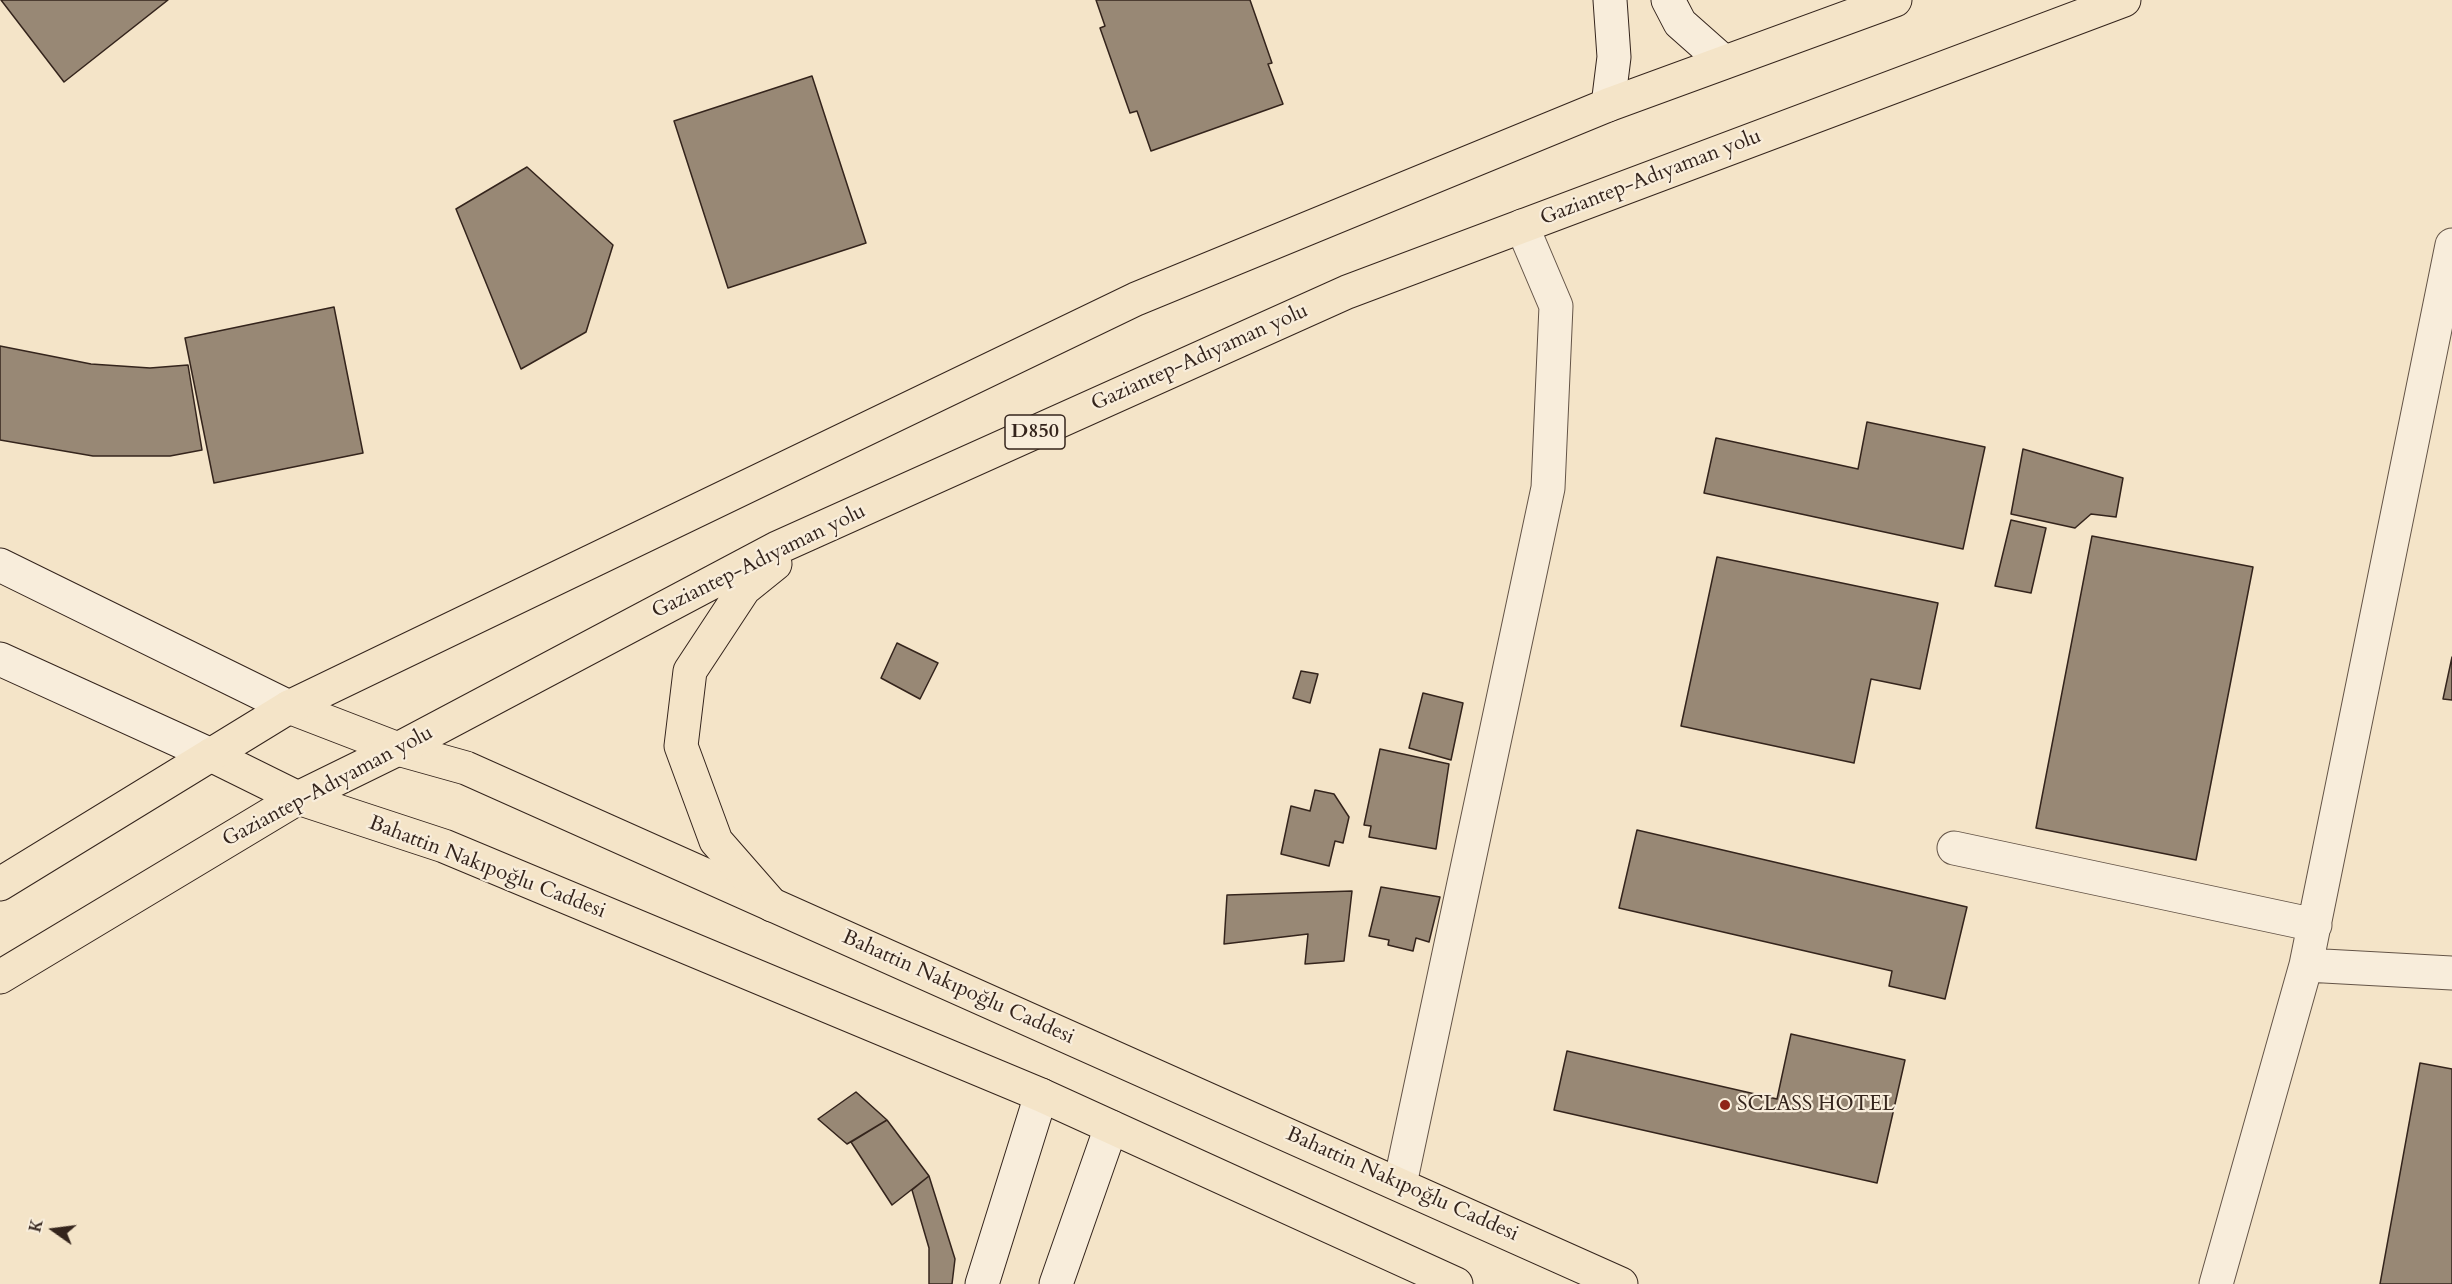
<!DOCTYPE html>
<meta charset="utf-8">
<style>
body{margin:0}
#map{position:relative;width:2452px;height:1284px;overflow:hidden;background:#f4e4c8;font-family:Cardo,serif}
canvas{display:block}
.north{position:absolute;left:24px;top:1200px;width:60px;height:60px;-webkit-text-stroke:4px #f8eddb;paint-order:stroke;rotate:284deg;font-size:16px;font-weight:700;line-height:24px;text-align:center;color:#34241c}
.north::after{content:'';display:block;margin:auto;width:21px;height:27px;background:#34241c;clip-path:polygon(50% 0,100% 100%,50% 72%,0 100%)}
</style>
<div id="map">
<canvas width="2452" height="1284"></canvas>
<div class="north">K</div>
</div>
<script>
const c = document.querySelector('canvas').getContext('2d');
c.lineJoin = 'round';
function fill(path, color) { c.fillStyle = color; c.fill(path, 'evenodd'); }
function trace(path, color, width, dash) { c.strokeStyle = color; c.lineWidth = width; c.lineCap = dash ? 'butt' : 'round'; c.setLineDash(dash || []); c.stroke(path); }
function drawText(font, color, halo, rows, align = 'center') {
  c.font = font + ' Cardo,serif'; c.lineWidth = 4.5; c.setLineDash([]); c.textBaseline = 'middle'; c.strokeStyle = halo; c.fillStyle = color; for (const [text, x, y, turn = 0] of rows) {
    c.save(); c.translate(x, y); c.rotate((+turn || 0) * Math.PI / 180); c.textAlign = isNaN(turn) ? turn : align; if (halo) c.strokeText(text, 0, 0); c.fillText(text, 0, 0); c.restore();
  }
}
const building = new Path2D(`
 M 1,0 L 168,0 L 64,82 Z
 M 1096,0 L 1250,0 L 1272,63 L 1268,64 L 1283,104 L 1151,151 L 1137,111 L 1130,113 L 1100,28 L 1105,26 Z
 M 812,76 L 866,243 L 728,288 L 674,121 Z
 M 527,167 L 613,245 L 586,332 L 521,369 L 456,209 Z
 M 334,307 L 363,453 L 214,483 L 185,338 Z
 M 0,346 L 91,364 L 150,368 L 188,365 L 202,450 L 170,456 L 93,456 L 0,440 Z
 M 1867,422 L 1985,447 L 1963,549 L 1704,493 L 1716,438 L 1858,469 Z
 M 2023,449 L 2123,478 L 2116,517 L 2091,514 L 2075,528 L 2011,514 Z
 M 2011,520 L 2046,528 L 2031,593 L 1995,586 Z
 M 2092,536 L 2253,567 L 2196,860 L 2036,828 Z
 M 1717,557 L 1938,603 L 1920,689 L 1871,679 L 1854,763 L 1681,726 Z
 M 897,643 L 938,663 L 920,699 L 881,678 Z
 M 2452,657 L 2452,700 L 2443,699 Z
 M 1301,671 L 1318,674 L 1310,703 L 1293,698 Z
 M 1423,693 L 1463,703 L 1451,760 L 1409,748 Z
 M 1380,749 L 1449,764 L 1436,849 L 1369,837 L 1371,826 L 1364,825 Z
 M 1315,790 L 1334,794 L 1349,817 L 1343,843 L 1335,841 L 1329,866 L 1281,854 L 1291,806 L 1310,811 Z
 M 1637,830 L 1967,907 L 1945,999 L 1889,986 L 1892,971 L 1619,908 Z
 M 1381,887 L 1440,897 L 1429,942 L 1416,938 L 1413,951 L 1388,945 L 1389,940 L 1369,936 Z
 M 1352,891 L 1344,961 L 1305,964 L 1308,934 L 1224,944 L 1227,895 Z
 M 1791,1034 L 1905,1060 L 1877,1183 L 1554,1110 L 1567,1051 L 1777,1099 Z
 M 2420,1063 L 2452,1069 L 2452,1284 L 2380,1284 Z
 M 856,1092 L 887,1120 L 847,1144 L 818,1119 Z
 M 887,1120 L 929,1176 L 892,1205 L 851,1142 Z
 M 929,1176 L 955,1259 L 952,1284 L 929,1284 L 929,1248 L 912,1190 Z`);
const street = new Path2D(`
 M 1954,848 L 2315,925
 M 2306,965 L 2452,245
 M 1400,1184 L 1548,488 L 1556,306 L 1522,226
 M 2216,1284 L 2306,965 L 2452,973`);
const secondary = new Path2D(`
 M 1668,0 L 1680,23 L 1724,62
 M 1608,105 L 1614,57 L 1610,0
 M 0,565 L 289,707
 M 0,659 L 211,755
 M 982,1284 L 1041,1095
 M 1056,1284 L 1111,1127`);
const primary = new Path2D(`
 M 289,707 L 398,749 L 466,768 L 1621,1284
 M 211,755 L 298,798 L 444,846 L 1041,1095 L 1456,1284`);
const highway = new Path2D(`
 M 0,884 L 289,707 L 1136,299 L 1608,105 L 1895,0
 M 772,905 L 716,841 L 681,746 L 690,671 L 744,589 L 775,564
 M 0,977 L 298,798 L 398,749 L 777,548 L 1347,292 L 2124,0`);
const markers = [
 [1725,1105,6,"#8f2418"]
];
const shields = [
 [1035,432,60]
];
const shieldNames = [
 ["D850",1035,432]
];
const streetNames = [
 ["Gaziantep-Adıyaman yolu",1651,178,-21],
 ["Gaziantep-Adıyaman yolu",1200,358,-24],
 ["Gaziantep-Adıyaman yolu",759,562,-26],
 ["Gaziantep-Adıyaman yolu",328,787,-28],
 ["Bahattin Nakıpoğlu Caddesi",487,868,21],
 ["Bahattin Nakıpoğlu Caddesi",958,988,24],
 ["Bahattin Nakıpoğlu Caddesi",1402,1185,24]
];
const poiNames = [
 ["SCLASS HOTEL",1737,1105]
];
fill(building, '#988875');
trace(building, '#34241c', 1.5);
trace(street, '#645447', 35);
trace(secondary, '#34241c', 35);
trace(primary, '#34241c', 35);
trace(highway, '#34241c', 35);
trace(street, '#f8eddb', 33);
trace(secondary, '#f8eddb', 33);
trace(primary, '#f4e4c8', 33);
trace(highway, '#f4e4c8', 33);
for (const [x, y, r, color] of markers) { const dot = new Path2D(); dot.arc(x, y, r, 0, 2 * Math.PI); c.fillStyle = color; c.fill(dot); trace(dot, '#f8eddb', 2); }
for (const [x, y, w] of shields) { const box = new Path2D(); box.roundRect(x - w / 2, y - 17, w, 34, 4.5); c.fillStyle = '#f8eddb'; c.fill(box); trace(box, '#34241c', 1.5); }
drawText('bold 20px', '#34241c', null, shieldNames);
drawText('21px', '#34241c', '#f8eddb', streetNames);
drawText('21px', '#34241c', '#f8eddb', poiNames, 'left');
</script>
